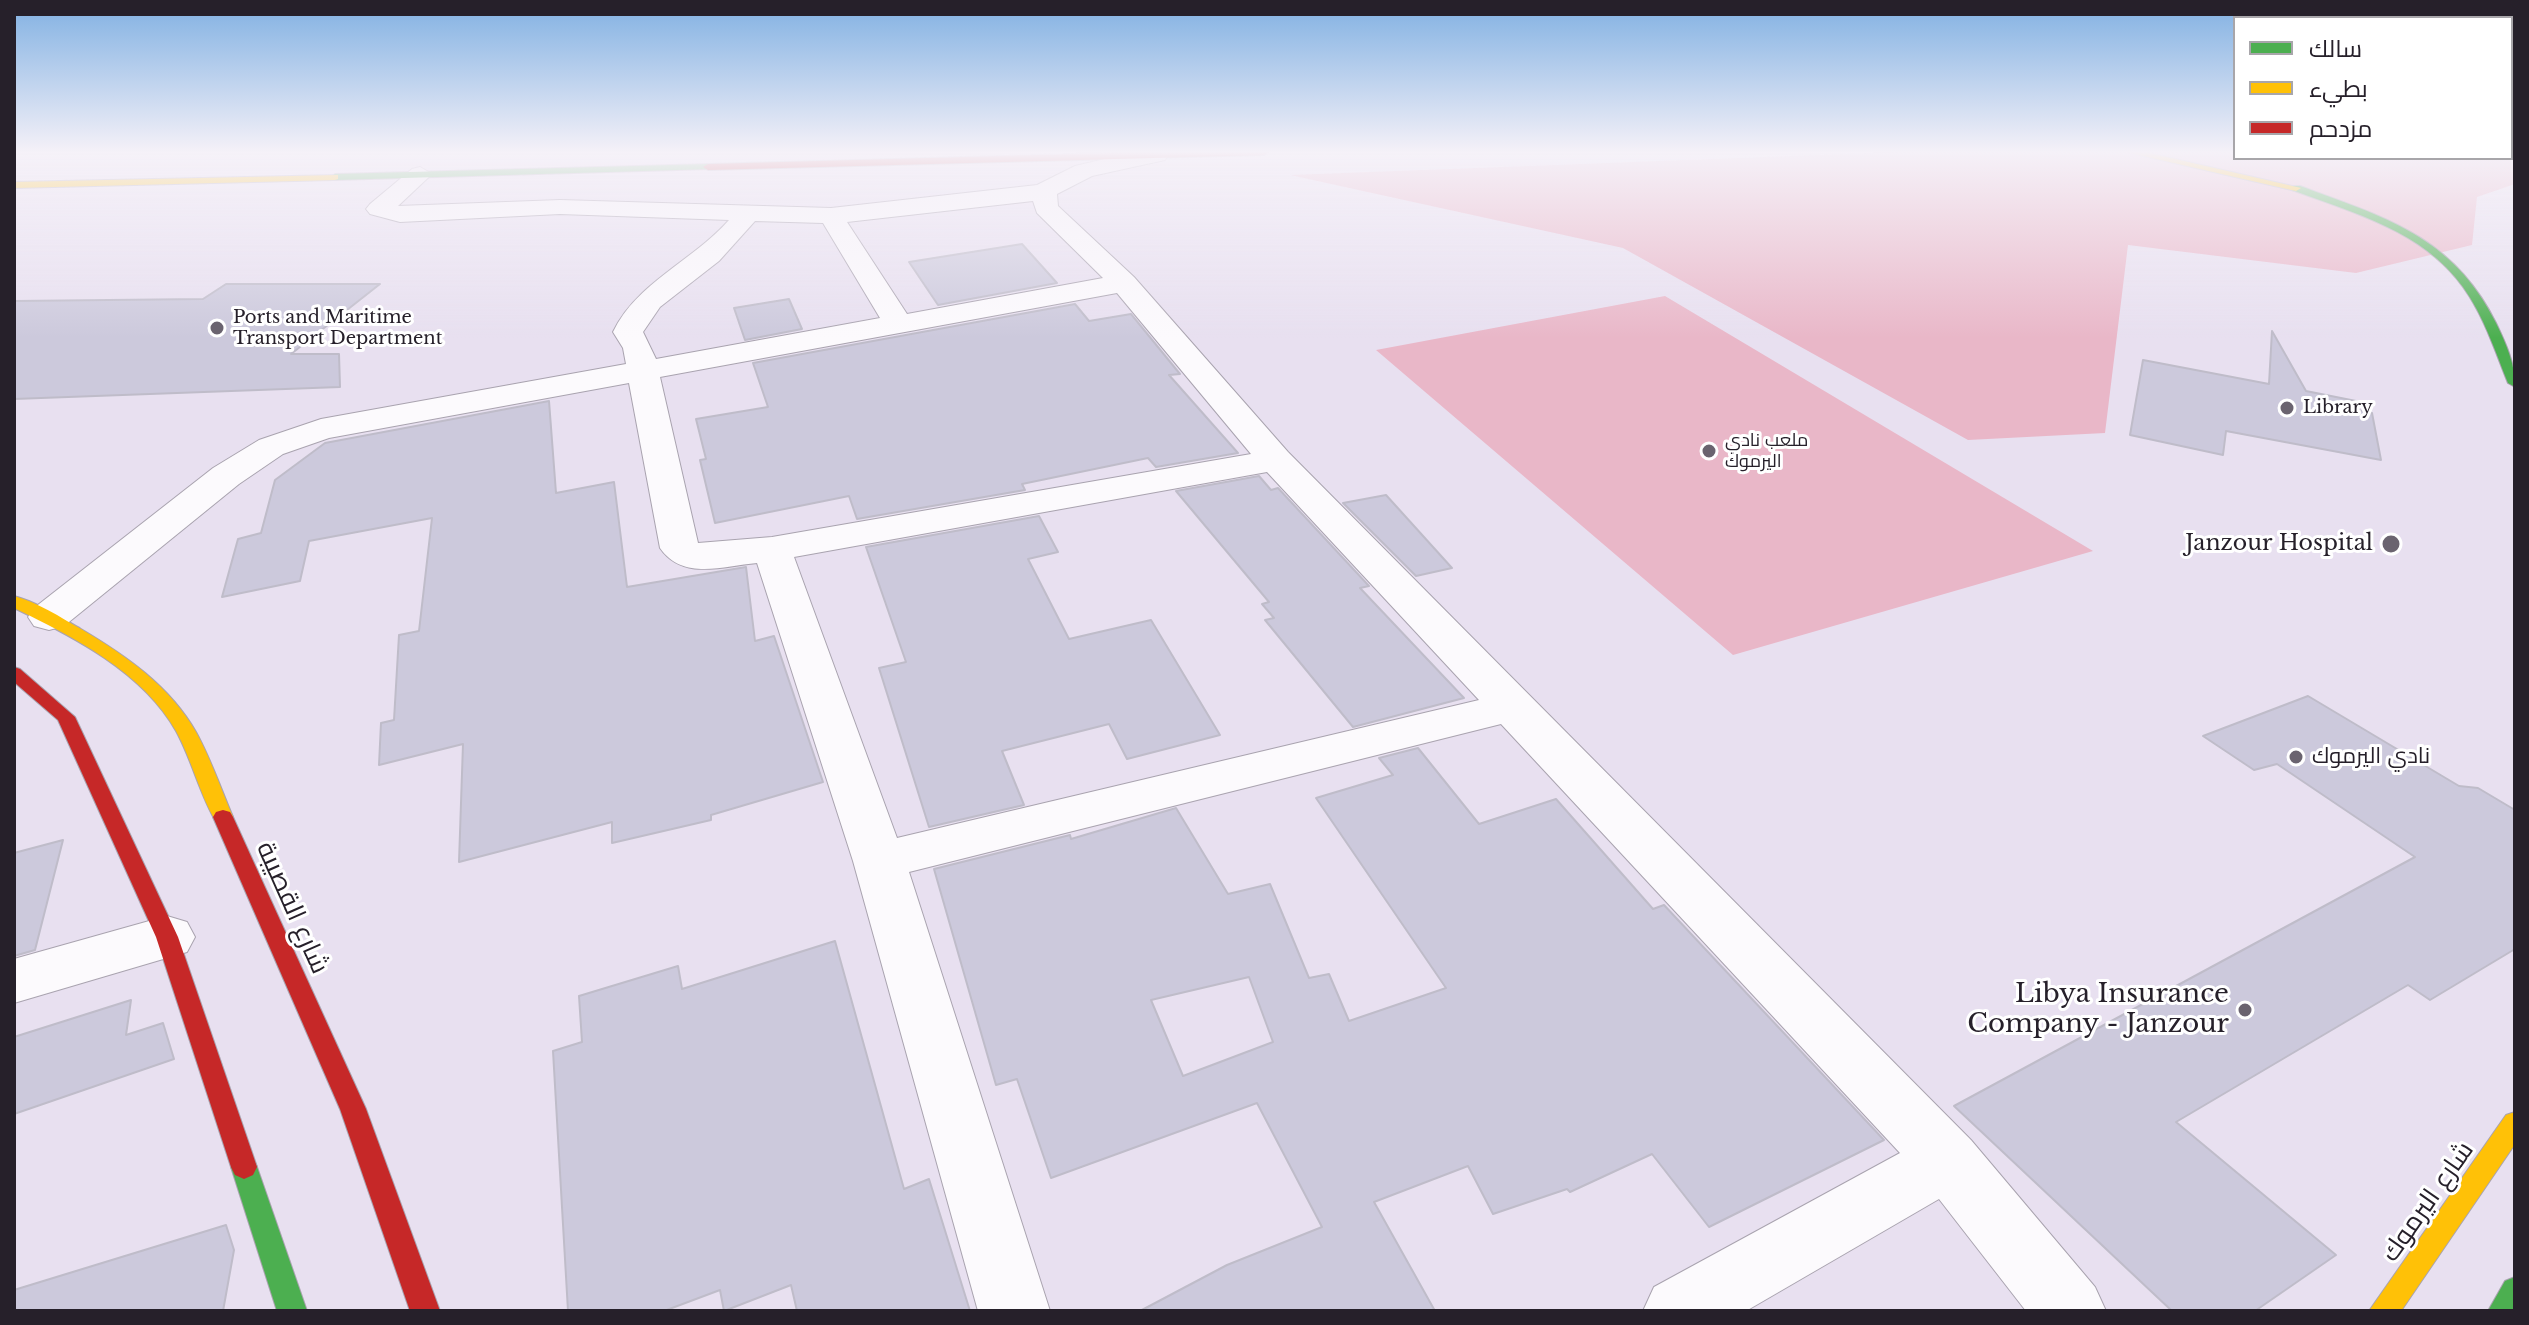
<!DOCTYPE html>
<meta charset="utf-8">
<style>
body{margin:0}
#map{position:relative;width:2529px;height:1325px;overflow:hidden;background:#e8e0f0;font-family:"Libre Baskerville",Cairo,serif}
canvas{display:block}
.frame{position:absolute;inset:0;border:16px solid #26202a;pointer-events:none}
.legend{position:absolute;left:2233px;top:16px;width:280px;height:144px;box-sizing:border-box;background:#fff;border:2px solid #a8a6aa;margin:0;padding:10px 14px;list-style:none;font-size:24px;color:#26202a}
.legend li{display:flex;align-items:center;gap:16px;height:40px}
.legend b{width:40px;border:2px solid #a8a6aa}
</style>
<div id="map">
<canvas width="2529" height="1325"></canvas>
<div class="frame"></div>
<ul class="legend">
<li><b style="height:10px;background:#4caf50"></b>سالك</li>
<li><b style="height:10px;background:#ffc107"></b>بطيء</li>
<li><b style="height:10px;background:#c62828"></b>مزدحم</li>
</ul>
</div>
<script>
const c = document.querySelector('canvas').getContext('2d');
c.lineJoin = 'round';
function fill(path, color) { c.fillStyle = color; c.fill(path, 'evenodd'); }
function trace(path, color, width, dash) { c.strokeStyle = color; c.lineWidth = width; c.lineCap = dash ? 'butt' : 'round'; c.setLineDash(dash || []); c.stroke(path); }
function drawText(font, color, halo, rows, align = 'center') {
  c.font = font + ' "Libre Baskerville",Cairo,serif'; c.lineWidth = 6; c.setLineDash([]); c.textBaseline = 'middle'; c.strokeStyle = halo; c.fillStyle = color; for (const [text, x, y, turn = 0] of rows) {
    c.save(); c.translate(x, y); c.rotate((+turn || 0) * Math.PI / 180); c.textAlign = isNaN(turn) ? turn : align; if (halo) c.strokeText(text, 0, 0); c.fillText(text, 0, 0); c.restore();
  }
}
const green = new Path2D(`
 M 1897,152 L 2235,152 L 2235,158 L 2511,158 L 2511,152 L 2515,152 L 2515,184 L 2477,197 L 2472,245 L 2356,273 L 2128,245 L 2105,433 L 1968,440 L 1623,248 L 1290,175 Z
 M 1665,296 L 2093,551 L 1733,655 L 1376,350 Z`);
const building = new Path2D(`
 M 1022,244 L 1057,283 L 938,305 L 909,262 Z
 M 226,284 L 380,284 L 291,354 L 339,354 L 340,387 L 14,399 L 14,301 L 203,299 Z
 M 789,299 L 802,329 L 745,340 L 734,308 Z
 M 1075,304 L 1089,321 L 1131,314 L 1180,374 L 1169,375 L 1238,453 L 1156,467 L 1148,458 L 1022,484 L 1025,490 L 857,519 L 849,496 L 715,523 L 700,460 L 706,459 L 696,419 L 768,407 L 753,363 Z
 M 2272,331 L 2306,391 L 2356,401 L 2358,410 L 2372,413 L 2381,460 L 2226,431 L 2223,455 L 2130,435 L 2143,360 L 2269,384 Z
 M 549,401 L 556,493 L 614,482 L 627,587 L 746,567 L 755,641 L 774,636 L 823,782 L 711,815 L 711,820 L 612,843 L 612,822 L 459,862 L 463,744 L 379,765 L 381,723 L 394,720 L 399,635 L 419,631 L 432,518 L 309,541 L 300,581 L 222,597 L 238,539 L 261,533 L 275,480 L 325,443 Z
 M 1259,476 L 1271,490 L 1278,488 L 1369,586 L 1360,588 L 1464,698 L 1353,727 L 1265,620 L 1274,618 L 1262,604 L 1269,602 L 1176,491 Z
 M 1386,495 L 1452,568 L 1416,576 L 1343,503 Z
 M 1039,516 L 1058,552 L 1028,559 L 1069,639 L 1151,620 L 1220,735 L 1127,759 L 1109,724 L 1002,751 L 1024,805 L 929,827 L 879,668 L 906,662 L 866,547 Z
 M 2308,696 L 2459,786 L 2478,788 L 2515,810 L 2515,949 L 2430,1000 L 2408,985 L 2176,1122 L 2336,1255 L 2255,1311 L 2172,1311 L 1954,1106 L 2415,857 L 2277,764 L 2254,770 L 2203,736 Z
 M 1418,748 L 1479,824 L 1556,799 L 1653,909 L 1664,905 L 1884,1140 L 1709,1227 L 1652,1154 L 1570,1192 L 1567,1189 L 1493,1214 L 1468,1166 L 1374,1202 L 1435,1311 L 1140,1311 L 1227,1265 L 1322,1227 L 1257,1103 L 1051,1178 L 1017,1079 L 996,1085 L 934,869 L 1070,835 L 1071,839 L 1176,808 L 1228,894 L 1270,884 L 1309,978 L 1329,974 L 1349,1021 L 1446,988 L 1316,798 L 1393,775 L 1379,758 ZM 1249,977 L 1273,1042 L 1183,1076 L 1151,1000 Z
 M 63,840 L 35,950 L 14,956 L 14,853 Z
 M 835,941 L 904,1189 L 929,1179 L 970,1311 L 797,1311 L 791,1285 L 724,1311 L 720,1290 L 664,1311 L 568,1311 L 553,1051 L 582,1042 L 579,996 L 678,966 L 682,989 Z
 M 131,1000 L 126,1035 L 163,1023 L 174,1059 L 14,1114 L 14,1037 Z
 M 226,1225 L 234,1250 L 223,1311 L 14,1311 L 14,1290 Z`);
const street = new Path2D(`
 M 1134,152 L 1168,155 L 1165,160 L 1092,176 L 1057,194 L 1058,206 L 1134,277 L 1288,452 L 1971,1140 L 2095,1287 L 2106,1311 L 2026,1311 L 1939,1199 L 1746,1311 L 1643,1311 L 1654,1287 L 1900,1153 L 1501,724 L 909,872 L 1050,1311 L 978,1311 L 853,861 L 757,563 C 723,566 683,581 660,548 L 629,383 L 329,438 L 283,454 L 239,484 L 64,626 L 49,630 L 34,626 L 28,617 L 34,608 L 213,468 L 259,440 L 321,419 L 626,364 L 623,348 L 613,332 C 637,282 693,261 729,220 L 560,214 L 400,222 L 370,214 L 366,209 L 370,204 L 412,169 L 420,167 L 432,174 L 398,206 L 560,200 L 831,208 L 1037,185 L 1075,166 ZM 1033,201 L 1037,213 L 1103,278 L 907,314 L 847,222 ZM 755,221 L 823,223 L 880,318 L 656,359 L 643,332 L 660,307 L 719,261 ZM 1117,293 L 1251,454 L 772,537 L 698,543 L 660,377 ZM 1267,472 L 1479,700 L 897,838 L 794,557 Z
 M 167,916 L 187,922 L 195,937 L 187,952 L 14,1003 L 14,959 Z`);
const fast = new Path2D(`
 M 708,164 L 713,167 L 711,169 L 335,180 L 330,177 L 335,174 Z
 M 2292,186 L 2300,186 C 2384,217 2453,236 2496,323 C 2506,344 2515,363 2515,387 L 2508,383 C 2495,351 2484,316 2463,287 C 2423,231 2354,213 2292,190 Z
 M 244,1155 L 253,1159 L 257,1167 L 307,1311 L 277,1311 L 231,1167 L 235,1159 Z
 M 2515,1277 L 2515,1311 L 2488,1311 L 2505,1281 Z`);
const slow = new Path2D(`
 M 2126,152 L 2145,152 L 2301,188 L 2296,191 Z
 M 338,175 L 338,179 L 335,180 L 14,188 L 14,182 Z
 M 14,596 C 37,602 60,617 81,629 C 125,655 170,686 196,732 C 211,759 221,789 233,817 L 230,822 L 216,822 C 199,793 192,760 176,731 C 143,672 72,636 14,608 Z
 M 2515,1112 L 2515,1144 L 2401,1311 L 2369,1311 L 2506,1115 Z`);
const jam = new Path2D(`
 M 1146,152 L 1268,152 L 1264,155 L 708,170 L 703,167 L 708,164 Z
 M 14,667 L 20,669 L 75,717 L 178,937 L 257,1167 L 253,1175 L 244,1179 L 235,1175 L 231,1167 L 156,937 L 58,720 L 14,682 Z
 M 223,810 L 230,812 L 233,817 L 366,1109 L 440,1311 L 410,1311 L 340,1109 L 213,817 L 216,812 Z`);
const markers = [
 [217,328,8,"#6a636f"],
 [2287,408,8,"#6a636f"],
 [1709,451,8,"#6a636f"],
 [2391,544,10,"#6a636f"],
 [2296,757,8,"#6a636f"],
 [2245,1010,8,"#6a636f"]
];
const farPoinames = [
 ["Ports and Maritime",233,318],
 ["Transport Department",233,339],
 ["Library",2303,408],
 ["ملعب نادي",1725,441],
 ["اليرموك",1725,462]
];
const poiNames = [
 ["Janzour Hospital",2373,544],
 ["نادي اليرموك",2312,757,"left"]
];
const nearStreetnames = [
 ["شارع القصيبة",292,908,66],
 ["شارع اليرموك",2428,1202,-55]
];
const nearPoinames = [
 ["Libya Insurance",2229,995],
 ["Company - Janzour",2229,1025]
];
fill(green, '#e9b7c8');
fill(building, '#ccc9dc');
trace(building, '#bfbcc9', 2);
trace(street, '#a9a3af', 2);
trace(fast, '#a9a3af', 2);
trace(slow, '#a9a3af', 2);
trace(jam, '#a9a3af', 2);
fill(street, '#fcfafd');
fill(fast, '#4caf50');
fill(slow, '#ffc107');
fill(jam, '#c62828');
const sky = c.createLinearGradient(0, 0, 0, 338);
sky.addColorStop(0, '#80b0e2');
sky.addColorStop(0.45, '#f5f1f8');
sky.addColorStop(1, '#f5f1f800');
c.fillStyle = sky;
c.fillRect(0, 0, 2529, 338);
for (const [x, y, r, color] of markers) { const dot = new Path2D(); dot.arc(x, y, r, 0, 2 * Math.PI); c.fillStyle = color; c.fill(dot); trace(dot, '#fff', 3); }
drawText('18px', '#26202a', '#fff', farPoinames, 'left');
drawText('22px', '#26202a', '#fff', poiNames, 'right');
drawText('26px', '#26202a', '#fff', nearStreetnames);
drawText('26px', '#26202a', '#fff', nearPoinames, 'right');
</script>
